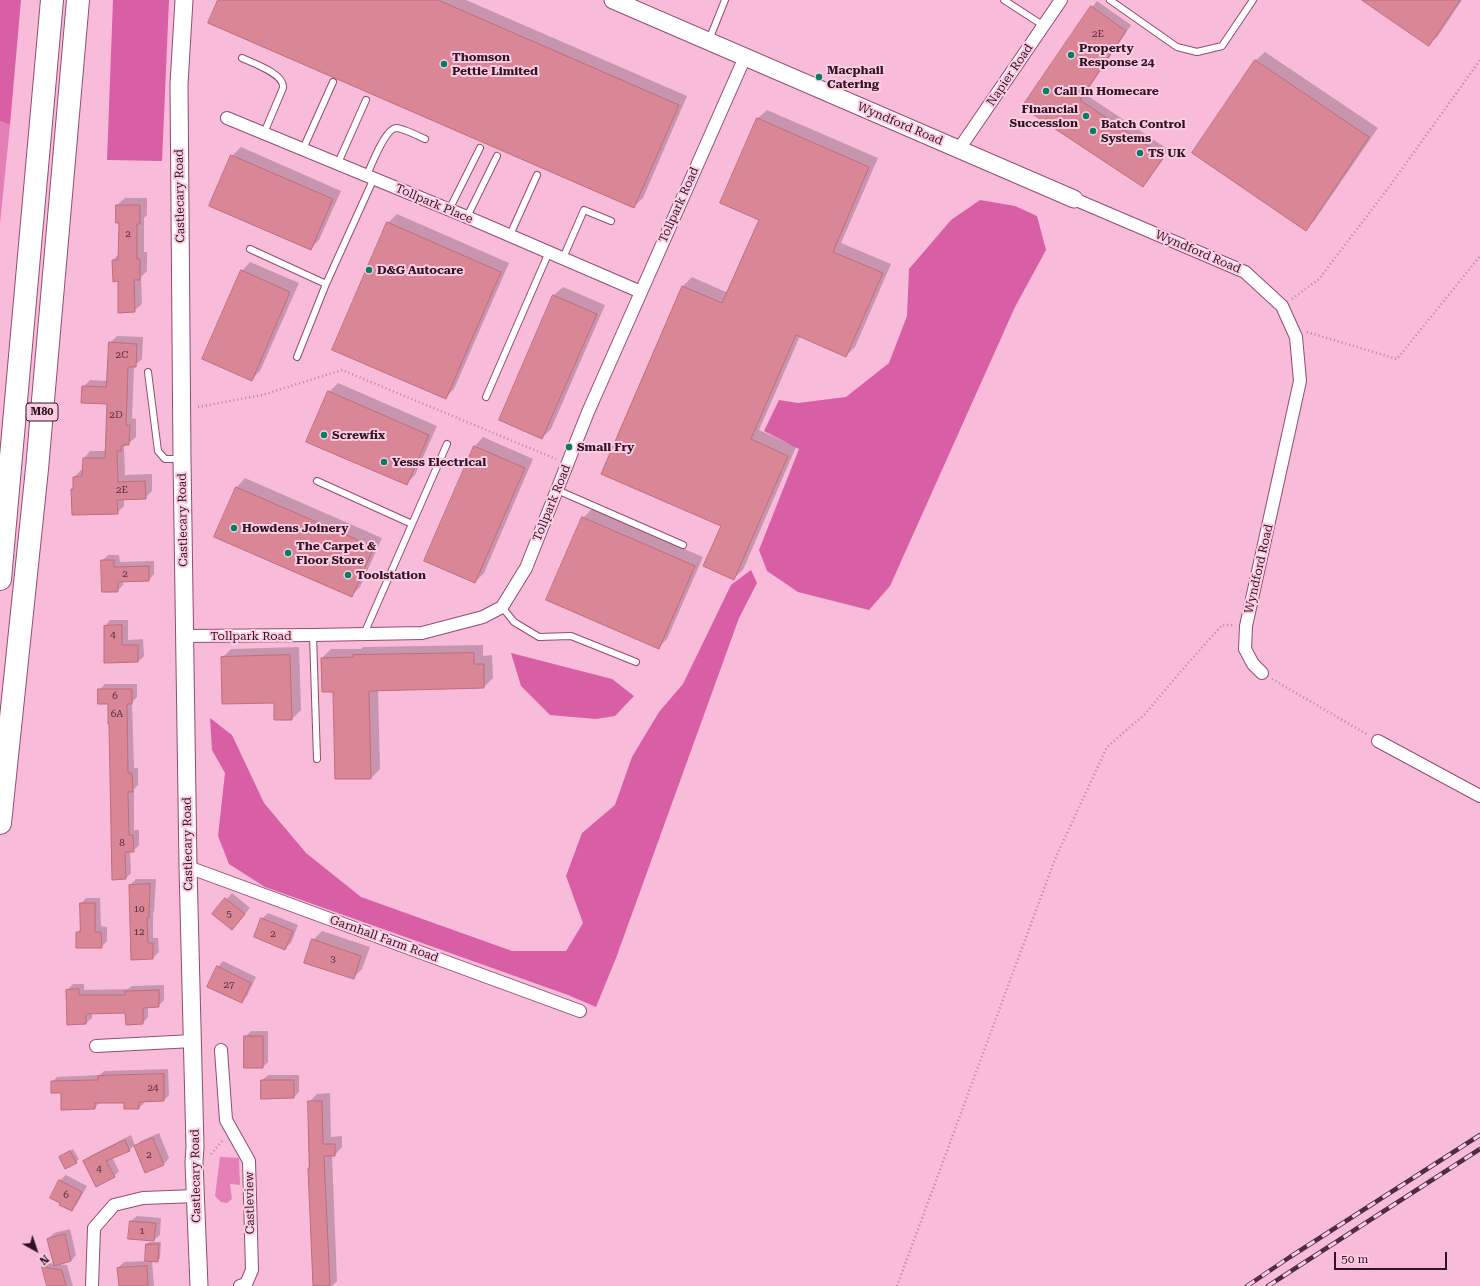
<!DOCTYPE html>
<style>
body{margin:0}
#map{position:relative;width:1480px;height:1286px;overflow:hidden;background:#f9bbda;font-family:"Roboto Serif",serif}
canvas{display:block}
.north{position:absolute;left:16px;top:1230px;width:40px;height:40px;-webkit-text-stroke:3px #fdcde4;paint-order:stroke;rotate:140deg;font-size:11px;font-weight:700;line-height:16px;text-align:center;color:#301424}
.north::after{content:'';display:block;margin:auto;width:14px;height:18px;background:#301424;clip-path:polygon(50% 0,100% 100%,50% 72%,0 100%)}
.scale{position:absolute;left:1334px;top:1252px;width:113px;height:18px;box-sizing:border-box;border:2px solid #301424;border-top:0;padding-left:5px;font-size:12px;line-height:14px;white-space:nowrap;color:#301424;-webkit-text-stroke:3px #fdcde4;paint-order:stroke}
</style>
<div id="map">
<canvas width="1480" height="1286"></canvas>
<div class="north">N</div>
<div class="scale">50 m</div>
</div>
<script>
const c = document.querySelector('canvas').getContext('2d');
c.lineJoin = 'round';
function fill(path, color) { c.fillStyle = color; c.fill(path, 'evenodd'); }
function trace(path, color, width, dash) { c.strokeStyle = color; c.lineWidth = width; c.lineCap = dash ? 'butt' : 'round'; c.setLineDash(dash || []); c.stroke(path); }
function drawText(font, color, halo, rows, align = 'center') {
  c.font = font + ' "Roboto Serif",serif'; c.lineWidth = 4; c.setLineDash([]); c.textBaseline = 'middle'; c.strokeStyle = halo; c.fillStyle = color; for (const [text, x, y, turn = 0] of rows) {
    c.save(); c.translate(x, y); c.rotate((+turn || 0) * Math.PI / 180); c.textAlign = isNaN(turn) ? turn : align; if (halo) c.strokeText(text, 0, 0); c.fillText(text, 0, 0); c.restore();
  }
}
const green = new Path2D(`
 M 0,121 L 10,125 L 0,224 Z
 M 220,1157 L 239,1158 L 240,1185 L 230,1184 L 232,1199 L 227,1203 L 221,1202 L 215,1196 Z`);
const forest = new Path2D(`
 M 0,0 L 21,0 L 10,125 L 0,121 Z
 M 113,0 L 169,0 L 162,161 L 107,160 Z
 M 980,200 L 1015,206 L 1037,216 L 1046,250 L 1015,307 L 890,586 L 869,610 L 798,592 L 767,571 L 759,550 L 799,449 L 764,431 L 779,400 L 798,403 L 846,397 L 889,363 L 907,316 L 909,269 L 951,220 Z
 M 751,570 L 757,583 L 739,618 L 616,958 L 596,1007 L 568,995 L 265,887 L 229,864 L 218,836 L 225,773 L 212,750 L 210,718 L 232,735 L 264,803 L 306,853 L 361,897 L 512,951 L 566,951 L 583,923 L 566,876 L 582,833 L 615,805 L 632,757 L 659,712 L 683,684 L 731,585 Z
 M 511,653 L 612,679 L 634,696 L 615,716 L 596,719 L 550,715 L 521,686 Z`);
const shadow = new Path2D(`
 M 219,0 L 466,0 L 687,96 L 643,198 L 634,206 Z
 M 1363,0 L 1462,0 L 1438,36 L 1429,44 Z
 M 1097,1 L 1131,25 L 1085,94 L 1169,150 L 1148,180 L 1143,186 L 1024,107 L 1092,7 Z
 M 1265,52 L 1378,128 L 1314,221 L 1306,230 L 1193,153 L 1256,60 Z
 M 767,110 L 878,158 L 841,243 L 891,264 L 855,347 L 846,356 L 800,336 L 759,430 L 796,447 L 743,570 L 734,578 L 722,526 L 602,474 L 683,286 L 692,277 L 728,293 L 760,219 L 758,118 Z
 M 241,147 L 341,191 L 319,240 L 310,249 L 232,156 Z
 M 125,198 L 147,198 L 147,215 L 144,218 L 144,252 L 147,252 L 147,271 L 141,277 L 142,304 L 134,311 L 119,280 L 113,260 L 119,254 L 120,222 L 117,205 Z
 M 397,214 L 509,263 L 454,389 L 445,398 L 388,223 Z
 M 250,262 L 299,283 L 260,371 L 251,380 L 242,271 Z
 M 563,287 L 605,305 L 551,429 L 542,438 L 554,295 Z
 M 117,336 L 143,337 L 142,359 L 134,366 L 132,418 L 136,419 L 136,437 L 124,447 L 125,475 L 152,474 L 152,491 L 145,498 L 124,499 L 124,506 L 117,513 L 72,490 L 74,487 L 74,477 L 81,470 L 83,470 L 84,458 L 90,451 L 106,451 L 108,403 L 83,387 L 90,380 L 108,381 L 110,343 Z
 M 338,383 L 437,426 L 415,475 L 406,484 L 329,392 Z
 M 483,437 L 533,459 L 484,573 L 475,582 L 425,560 L 475,446 Z
 M 245,478 L 382,538 L 360,587 L 352,595 L 215,536 L 237,487 Z
 M 592,509 L 703,557 L 667,639 L 658,648 L 583,518 Z
 M 108,555 L 119,555 L 120,562 L 154,561 L 154,574 L 149,580 L 123,580 L 123,585 L 117,591 L 102,561 Z
 M 110,620 L 128,620 L 128,640 L 143,639 L 144,656 L 138,662 L 105,662 L 105,626 Z
 M 483,645 L 483,656 L 492,655 L 493,678 L 484,687 L 378,690 L 380,769 L 371,778 L 334,691 L 322,658 L 331,649 L 361,649 L 363,647 Z
 M 299,647 L 301,710 L 292,719 L 275,702 L 222,658 L 231,649 Z
 M 105,684 L 137,684 L 137,697 L 132,702 L 134,768 L 138,768 L 138,785 L 134,789 L 134,830 L 139,830 L 139,845 L 133,851 L 130,851 L 131,873 L 126,878 L 109,703 L 99,690 Z
 M 136,879 L 156,879 L 154,912 L 153,913 L 153,938 L 158,938 L 159,952 L 153,958 L 132,959 L 130,885 Z
 M 232,893 L 250,908 L 232,929 L 214,914 Z
 M 86,898 L 100,898 L 101,926 L 107,927 L 107,941 L 101,947 L 77,933 L 81,928 L 81,904 Z
 M 268,913 L 298,925 L 291,943 L 285,948 L 262,919 Z
 M 322,931 L 370,947 L 362,969 L 353,978 L 313,940 Z
 M 223,961 L 256,977 L 247,996 L 241,1002 L 218,967 Z
 M 73,984 L 84,984 L 84,990 L 128,989 L 132,986 L 164,985 L 164,1000 L 158,1006 L 148,1006 L 148,1017 L 143,1023 L 126,1012 L 92,1013 L 92,1018 L 86,1023 L 67,990 Z
 M 251,1031 L 268,1031 L 268,1062 L 263,1067 L 245,1037 Z
 M 168,1069 L 169,1095 L 164,1100 L 144,1101 L 144,1103 L 139,1108 L 125,1102 L 100,1102 L 95,1108 L 62,1092 L 52,1082 L 57,1077 L 100,1075 L 104,1071 Z
 M 268,1075 L 299,1075 L 299,1092 L 293,1098 L 262,1080 Z
 M 330,1093 L 331,1137 L 342,1136 L 342,1147 L 335,1155 L 332,1155 L 337,1281 L 332,1286 L 314,1286 L 309,1102 L 317,1094 Z
 M 159,1133 L 169,1158 L 164,1164 L 145,1171 L 135,1145 L 129,1150 L 112,1157 L 119,1171 L 114,1176 L 84,1161 L 90,1156 L 131,1135 L 135,1146 L 141,1141 Z
 M 73,1149 L 79,1159 L 76,1162 L 60,1157 Z
 M 66,1175 L 87,1186 L 77,1204 L 72,1210 L 52,1197 L 60,1180 Z
 M 137,1216 L 161,1218 L 160,1235 L 154,1240 L 131,1221 Z
 M 70,1229 L 76,1255 L 71,1261 L 57,1264 L 67,1265 L 73,1286 L 48,1286 L 43,1268 L 48,1263 L 54,1264 L 48,1239 L 54,1233 Z
 M 149,1242 L 161,1242 L 160,1258 L 158,1261 L 152,1261 L 154,1286 L 120,1286 L 118,1268 L 124,1262 L 146,1261 L 147,1245 Z`);
const building = new Path2D(`
 M 218,0 L 438,0 L 679,105 L 634,208 L 208,23 Z
 M 1362,0 L 1460,0 L 1429,46 Z
 M 1091,6 L 1126,31 L 1080,100 L 1164,157 L 1143,187 L 1022,107 Z
 M 1255,60 L 1369,137 L 1306,231 L 1192,153 Z
 M 757,118 L 869,167 L 833,252 L 883,273 L 846,357 L 796,335 L 751,439 L 788,456 L 734,580 L 703,566 L 721,526 L 601,474 L 682,286 L 722,303 L 759,220 L 720,203 Z
 M 231,155 L 333,199 L 311,250 L 209,206 Z
 M 116,205 L 140,205 L 140,224 L 137,224 L 137,259 L 140,259 L 140,280 L 134,280 L 135,312 L 118,313 L 118,281 L 113,282 L 112,260 L 118,260 L 119,223 L 116,223 Z
 M 387,222 L 501,272 L 446,399 L 332,350 Z
 M 241,270 L 290,292 L 252,381 L 202,359 Z
 M 553,295 L 597,314 L 542,439 L 499,420 Z
 M 109,342 L 137,344 L 136,367 L 128,367 L 126,425 L 130,425 L 129,445 L 122,445 L 121,451 L 117,451 L 118,482 L 145,481 L 146,499 L 117,500 L 118,514 L 72,515 L 71,489 L 73,489 L 73,477 L 82,476 L 83,458 L 105,458 L 107,404 L 81,403 L 82,386 L 106,387 Z
 M 328,391 L 429,435 L 407,485 L 306,442 Z
 M 474,446 L 525,468 L 475,583 L 424,561 Z
 M 236,487 L 374,547 L 352,597 L 214,537 Z
 M 582,517 L 695,566 L 659,649 L 546,600 Z
 M 101,560 L 114,560 L 114,567 L 149,566 L 149,581 L 118,582 L 118,592 L 102,592 Z
 M 122,625 L 122,645 L 138,645 L 138,662 L 104,663 L 104,626 Z
 M 474,653 L 474,664 L 484,664 L 484,688 L 369,691 L 371,779 L 335,779 L 333,692 L 322,692 L 321,658 L 353,657 L 353,655 Z
 M 290,655 L 292,720 L 274,720 L 274,703 L 222,704 L 221,657 Z
 M 98,689 L 132,689 L 132,704 L 127,704 L 128,773 L 132,773 L 133,792 L 128,792 L 129,835 L 133,835 L 134,852 L 125,852 L 126,879 L 112,880 L 109,724 L 108,724 L 108,704 L 98,704 Z
 M 150,884 L 149,918 L 147,918 L 148,943 L 153,943 L 153,959 L 131,960 L 129,885 Z
 M 225,898 L 245,914 L 232,930 L 212,914 Z
 M 80,903 L 95,903 L 95,932 L 101,932 L 102,948 L 76,948 L 76,932 L 80,932 Z
 M 261,918 L 293,931 L 285,950 L 254,937 Z
 M 312,939 L 361,956 L 354,979 L 304,963 Z
 M 217,966 L 251,983 L 242,1003 L 207,987 Z
 M 79,989 L 79,995 L 125,995 L 125,991 L 159,990 L 159,1007 L 143,1008 L 143,1024 L 126,1025 L 125,1013 L 86,1014 L 86,1024 L 67,1025 L 66,990 Z
 M 244,1036 L 263,1036 L 263,1068 L 244,1068 Z
 M 164,1074 L 164,1101 L 139,1102 L 139,1109 L 124,1109 L 124,1103 L 95,1103 L 95,1109 L 61,1110 L 61,1093 L 51,1093 L 51,1081 L 98,1080 L 98,1076 Z
 M 261,1080 L 294,1080 L 294,1098 L 261,1099 Z
 M 308,1101 L 322,1101 L 323,1144 L 335,1144 L 335,1156 L 324,1156 L 330,1286 L 313,1286 L 308,1168 L 309,1168 Z
 M 153,1138 L 164,1165 L 145,1173 L 134,1146 Z
 M 125,1140 L 130,1151 L 106,1161 L 115,1177 L 96,1187 L 83,1161 Z
 M 70,1151 L 77,1163 L 65,1169 L 59,1157 Z
 M 59,1180 L 82,1192 L 72,1211 L 59,1205 L 60,1203 L 50,1198 Z
 M 130,1221 L 156,1223 L 154,1241 L 128,1239 Z
 M 65,1234 L 71,1261 L 54,1266 L 47,1239 Z
 M 146,1244 L 159,1244 L 158,1262 L 145,1261 Z
 M 147,1266 L 148,1286 L 119,1286 L 117,1268 Z
 M 42,1267 L 62,1270 L 66,1286 L 47,1286 Z`);
const path = new Path2D(`
 M 1292,299 L 1319,279 L 1389,187 L 1480,60
 M 1307,332 L 1397,359 L 1480,256
 M 198,407 L 262,395 L 342,370 L 556,459
 M 1272,679 L 1368,735
 M 211,1154 L 222,1141
 M 897,1286 L 1055,859 L 1107,747 L 1145,714 L 1182,670 L 1222,625 L 1233,625`);
const lane = new Path2D(`
 M 1004,0 L 1044,26
 M 1110,0 L 1177,47 L 1197,52 L 1222,46 L 1253,0
 M 709,40 L 725,0
 M 242,58 C 253,63 285,74 283,88 L 264,133
 M 303,149 L 333,82
 M 338,163 L 366,100
 M 367,175 C 371,166 385,129 396,128 C 403,128 418,136 425,139
 M 449,210 L 480,148
 M 467,217 L 497,156
 M 510,235 L 537,175
 M 250,249 L 326,284 L 374,178
 M 563,258 L 584,210 L 611,221
 M 297,357 L 326,284
 M 148,372 L 158,451 L 165,459 L 180,459
 M 486,397 L 549,252
 M 317,481 L 412,524
 M 557,490 L 683,545
 M 502,607 L 514,622 L 539,637 L 571,636 L 636,662
 M 364,634 L 447,444
 M 313,635 L 317,759`);
const street = new Path2D(`
 M 227,118 L 467,217 L 641,292
 M 959,149 L 1061,0
 M 1074,199 L 1245,272 L 1282,306 L 1296,337 L 1300,381 L 1246,626 L 1245,649 L 1253,664 L 1262,673
 M 185,636 L 313,635 L 422,633 L 483,617 L 502,607 L 526,568 L 588,412 L 745,57
 M 1378,741 L 1480,796
 M 188,867 L 580,1011
 M 96,1046 L 193,1041
 M 221,1050 L 226,1120 L 249,1161 L 252,1270 L 246,1284 L 240,1286
 M 92,1286 L 94,1228 L 114,1205 L 143,1198 L 196,1196`);
const secondary = new Path2D(`
 M 184,0 L 179,84 L 182,459 L 188,867 L 195,1147 L 194,1162 L 199,1286
 M 613,0 L 1074,199`);
const highway = new Path2D(`
 M 0,579 L 52,0
 M 0,823 L 37,469 L 78,0`);
const rail = new Path2D(`
 M 1247,1286 L 1290,1257 L 1480,1135
 M 1268,1286 L 1480,1149`);
const markers = [
 [1071,55,4,"#008060"],
 [444,64,4,"#008060"],
 [819,77,4,"#008060"],
 [1046,91,4,"#008060"],
 [1086,116,4,"#008060"],
 [1093,131,4,"#008060"],
 [1140,153,4,"#008060"],
 [369,270,4,"#008060"],
 [324,435,4,"#008060"],
 [569,447,4,"#008060"],
 [384,462,4,"#008060"],
 [234,528,4,"#008060"],
 [288,553,4,"#008060"],
 [348,575,4,"#008060"]
];
const numberNames = [
 ["2E",1098,34],
 ["2",128,234],
 ["2C",122,355],
 ["2D",116,415],
 ["2E",122,490],
 ["2",125,574],
 ["4",113,635],
 ["6",115,696],
 ["6A",117,714],
 ["8",122,843],
 ["10",139,909],
 ["5",229,914],
 ["12",139,932],
 ["2",273,934],
 ["3",333,959],
 ["27",229,985],
 ["24",153,1088],
 ["2",149,1155],
 ["4",99,1169],
 ["6",66,1195],
 ["1",142,1231]
];
const shields = [
 [42,412,32]
];
const shieldNames = [
 ["M80",42,412]
];
const poiNames = [
 ["Property",1079,48],
 ["Response 24",1079,62],
 ["Thomson",452,57],
 ["Pettie Limited",452,71],
 ["Macphail",827,70],
 ["Catering",827,84],
 ["Call In Homecare",1054,91],
 ["Financial",1078,109,"right"],
 ["Succession",1078,123,"right"],
 ["Batch Control",1101,124],
 ["Systems",1101,138],
 ["TS UK",1148,153],
 ["D&G Autocare",377,270],
 ["Screwfix",332,435],
 ["Small Fry",577,447],
 ["Yesss Electrical",392,462],
 ["Howdens Joinery",242,528],
 ["The Carpet &",296,546],
 ["Floor Store",296,560],
 ["Toolstation",356,575]
];
const streetNames = [
 ["Napier Road",1010,75,-56],
 ["Wyndford Road",900,124,23],
 ["Castlecary Road",180,196,-91],
 ["Tollpark Place",434,204,23],
 ["Tollpark Road",679,205,-66],
 ["Wyndford Road",1198,252,23],
 ["Tollpark Road",552,503,-68],
 ["Castlecary Road",183,520,-91],
 ["Wyndford Road",1259,569,-77],
 ["Tollpark Road",251,636],
 ["Castlecary Road",188,844,-91],
 ["Garnhall Farm Road",384,939,20],
 ["Castlecary Road",196,1176,-91],
 ["Castleview",250,1203,-91]
];
fill(green, '#e480b5');
fill(forest, '#d85fa3');
fill(shadow, '#0003');
fill(building, '#d98696');
trace(building, '#bd6d7d', 1);
trace(lane, '#914d72', 8);
trace(street, '#914d72', 14);
trace(secondary, '#914d72', 19);
trace(highway, '#914d72', 24);
trace(path, '#b7849e', 2.5, [1, 3]);
trace(lane, '#fff', 6);
trace(street, '#fff', 12);
trace(secondary, '#fff', 17);
trace(highway, '#fff', 22);
trace(rail, '#4e2d3f', 4.5);
trace(rail, '#fdcde4', 3, [9]);
for (const [x, y, r, color] of markers) { const dot = new Path2D(); dot.arc(x, y, r, 0, 2 * Math.PI); c.fillStyle = color; c.fill(dot); trace(dot, '#fdcde4', 1.5); }
drawText('10px', '#5a3040', null, numberNames);
for (const [x, y, w] of shields) { const box = new Path2D(); box.roundRect(x - w / 2, y - 9, w, 18, 3); c.fillStyle = '#fdcde4'; c.fill(box); trace(box, '#301424', 1); }
drawText('bold 11px', '#301424', null, shieldNames);
drawText('bold 12px', '#301424', '#fdcde4', poiNames, 'left');
drawText('12px', '#301424', '#fdcde4', streetNames);
</script>
